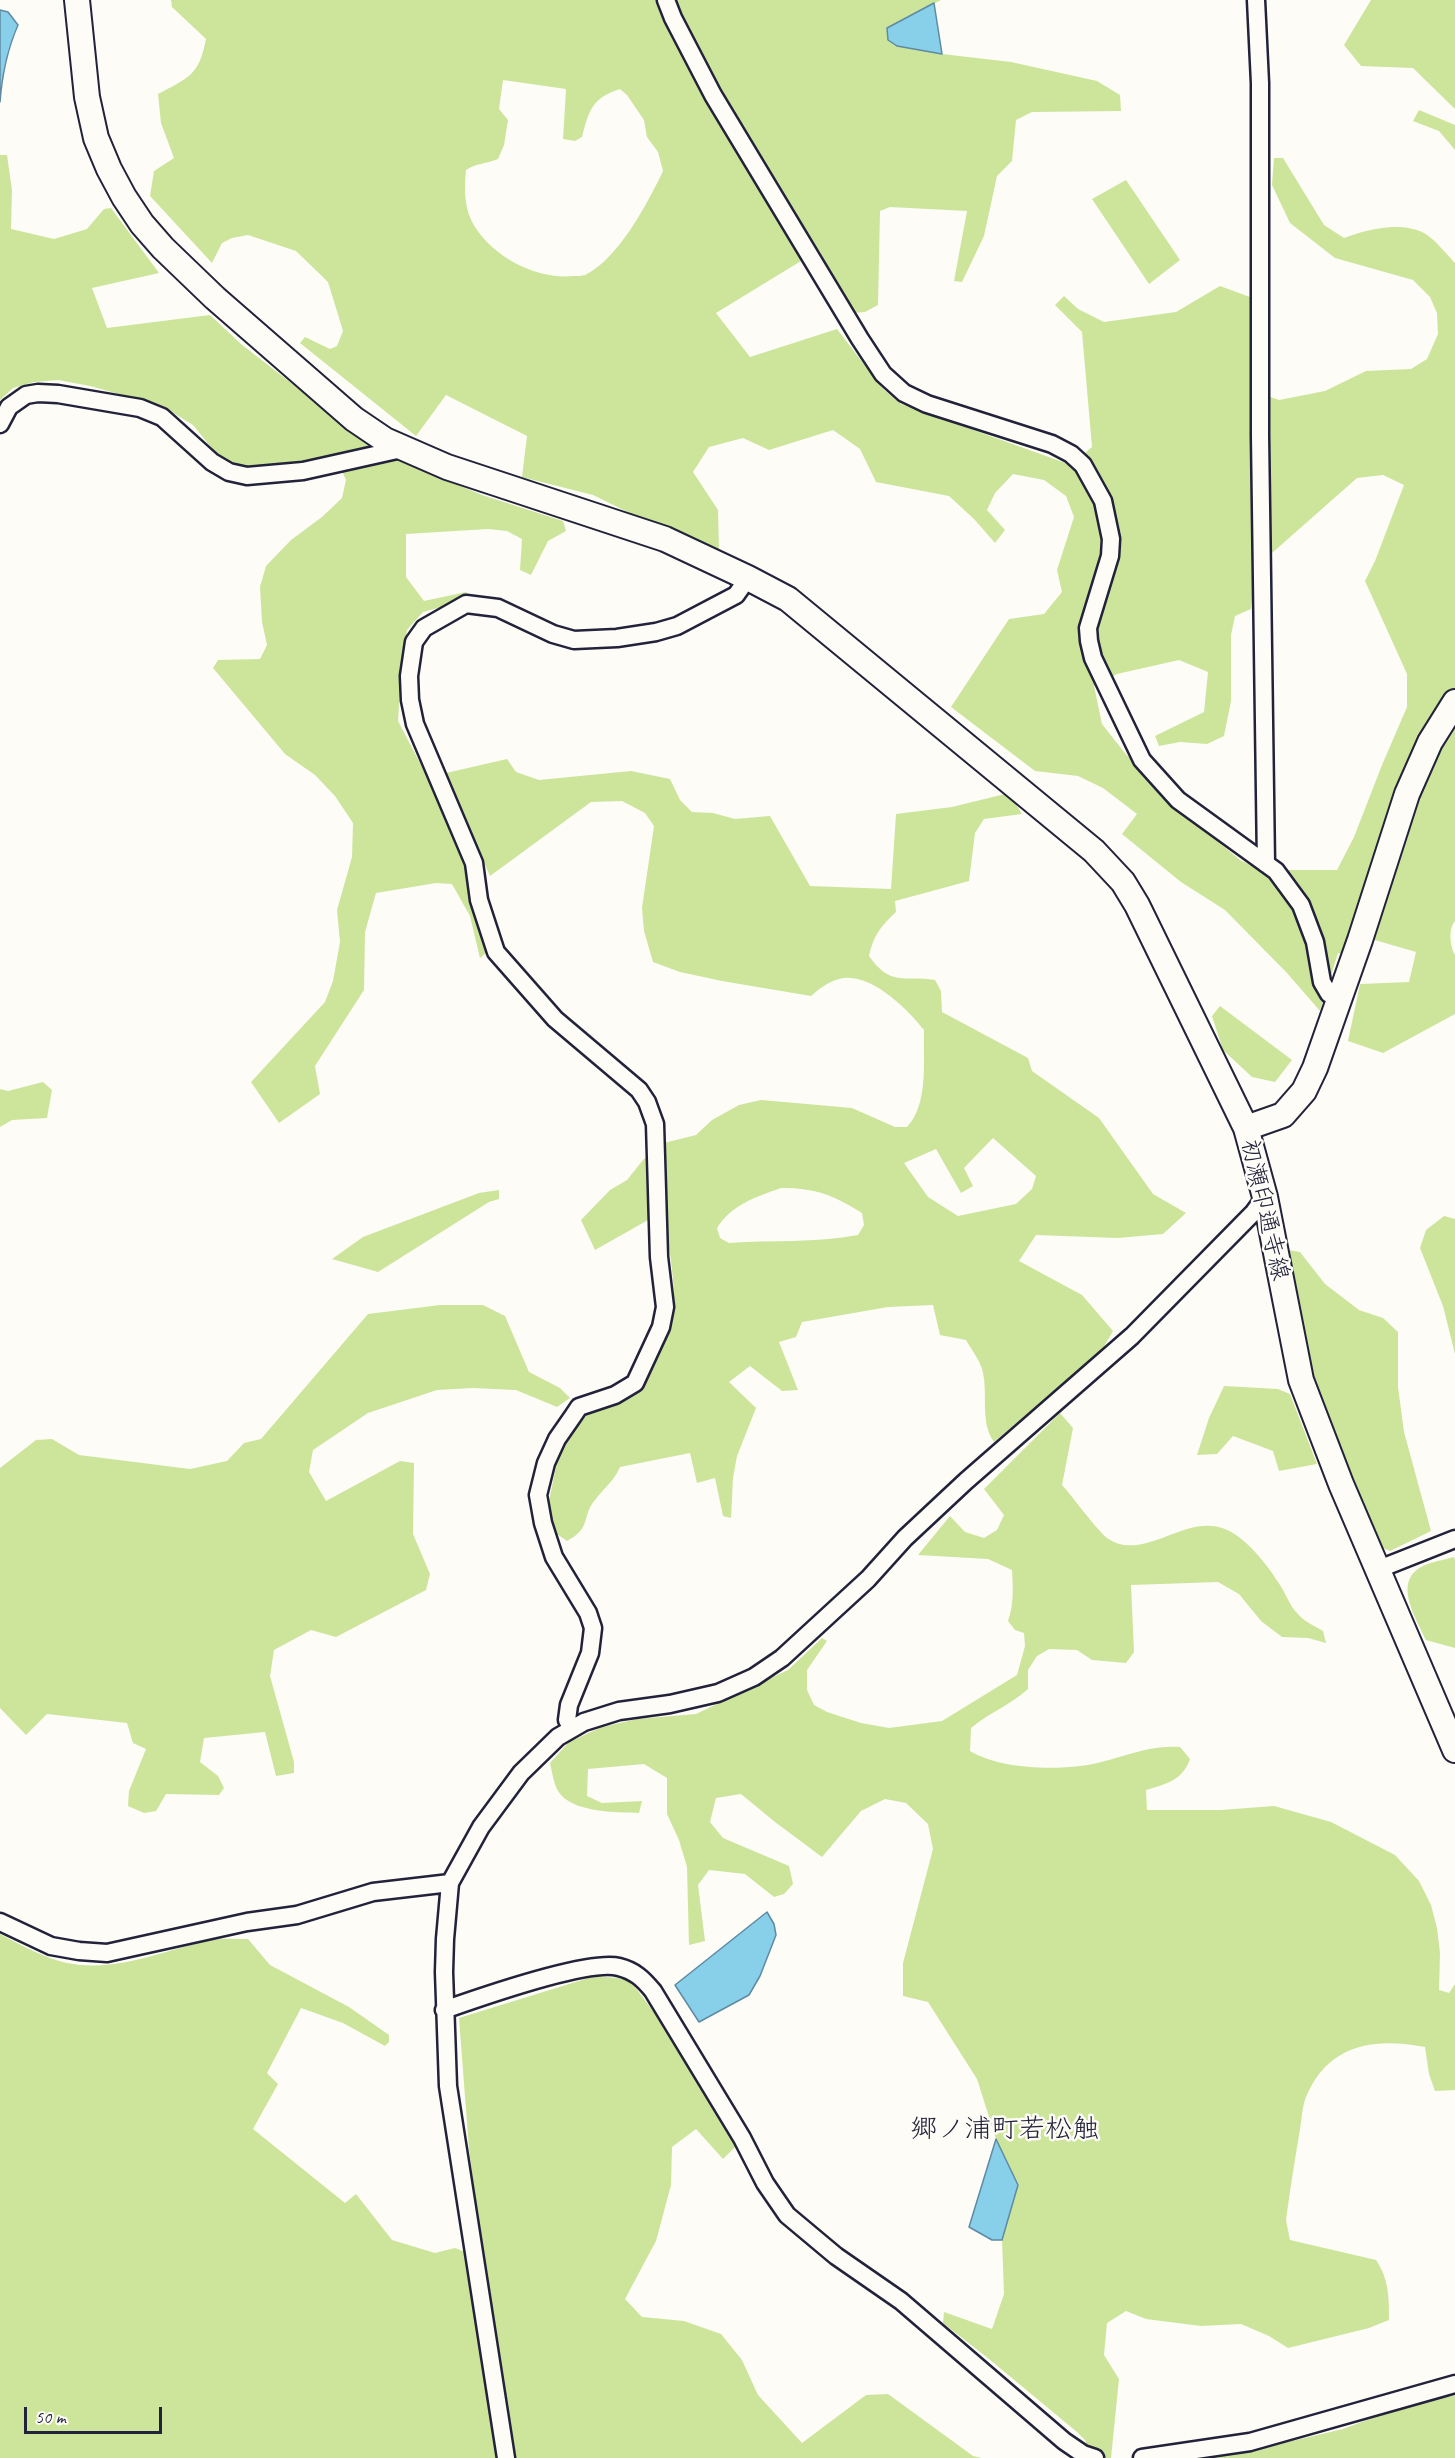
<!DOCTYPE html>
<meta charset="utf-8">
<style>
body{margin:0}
#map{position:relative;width:1455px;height:2458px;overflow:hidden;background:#fdfcf7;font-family:Caveat,sans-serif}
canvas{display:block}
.scale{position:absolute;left:24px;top:2407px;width:138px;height:27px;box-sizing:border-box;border:3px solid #22223b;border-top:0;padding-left:8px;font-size:18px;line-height:21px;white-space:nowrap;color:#22223b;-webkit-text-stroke:4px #fdfcf7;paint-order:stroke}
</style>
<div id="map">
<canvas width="1455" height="2458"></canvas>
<div class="scale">50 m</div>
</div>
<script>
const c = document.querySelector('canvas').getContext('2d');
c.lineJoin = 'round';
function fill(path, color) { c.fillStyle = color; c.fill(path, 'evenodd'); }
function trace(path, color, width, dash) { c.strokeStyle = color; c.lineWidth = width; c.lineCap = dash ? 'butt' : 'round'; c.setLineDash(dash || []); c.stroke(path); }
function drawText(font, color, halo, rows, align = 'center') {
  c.font = font + ' Caveat,"Klee One",sans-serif'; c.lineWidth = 5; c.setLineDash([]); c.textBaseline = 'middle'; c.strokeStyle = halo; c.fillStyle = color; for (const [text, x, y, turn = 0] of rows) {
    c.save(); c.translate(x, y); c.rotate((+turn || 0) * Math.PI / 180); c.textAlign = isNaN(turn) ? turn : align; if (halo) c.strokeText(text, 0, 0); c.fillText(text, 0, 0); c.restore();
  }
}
const green = new Path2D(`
 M 171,0 L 941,0 L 887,28 L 897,46 L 942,54 L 1011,62 L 1097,81 L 1120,95 L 1121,111 L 1032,112 L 1016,120 L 1012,161 L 997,176 L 984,236 L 962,282 L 954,281 L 967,211 L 890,207 L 880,211 L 878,305 L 865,312 L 853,313 L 819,250 L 716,313 L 750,357 L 837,329 L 883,389 L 901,404 L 1071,465 L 1092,447 L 1082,332 L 1055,305 L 1064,296 L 1078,309 L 1104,322 L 1176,312 L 1220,286 L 1250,297 L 1256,392 L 1279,400 L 1325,391 L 1366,371 L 1411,369 L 1427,359 L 1438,334 L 1437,313 L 1430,297 L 1413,280 L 1335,258 L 1290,223 L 1272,185 L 1274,158 L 1283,158 L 1324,225 L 1344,238 C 1367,229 1401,221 1424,233 C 1435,239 1446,254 1455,263 L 1455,921 C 1448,929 1450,946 1455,955 L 1455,1014 L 1383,1053 L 1348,1041 L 1360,984 L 1409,982 L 1416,952 L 1354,934 L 1350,955 L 1338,953 L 1320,1011 L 1287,973 L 1225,910 L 1181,882 L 1122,834 L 1137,814 L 1103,788 L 1078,776 L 1035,771 L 951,707 L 1009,619 L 1044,614 L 1062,592 L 1057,570 L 1074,517 L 1066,496 L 1044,480 L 1013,474 L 995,493 L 987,510 L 1005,530 L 995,543 L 974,519 L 949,496 L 876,482 L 860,449 L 833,430 L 769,450 L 743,438 L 709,447 L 693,472 L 718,510 L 719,552 L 642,519 L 593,495 L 522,477 L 527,436 L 446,395 L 416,436 L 300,343 L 305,337 L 330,349 L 337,346 L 343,331 L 328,282 L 296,251 L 248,235 L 232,238 L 222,243 L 212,263 L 150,196 L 154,171 L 174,158 L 161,123 L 158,94 C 188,78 199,76 206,39 L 172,7 ZM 503,80 L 566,89 L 563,139 L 575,141 L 582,137 C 589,110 592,98 620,89 L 627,95 L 644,120 L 647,137 L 658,152 L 663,171 C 647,204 620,256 587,274 C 584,276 578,276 574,276 C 537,280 495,258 475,227 C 464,210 464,190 466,170 C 476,163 487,164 498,159 L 504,145 L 508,120 L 499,109 ZM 1383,475 L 1404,485 L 1375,561 L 1365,581 L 1407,674 L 1407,707 L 1382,765 L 1354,837 L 1337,870 L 1260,870 L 1240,860 L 1167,799 L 1124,752 L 1102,724 L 1094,686 L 1117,674 L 1179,660 L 1208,672 L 1204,712 L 1155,736 L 1159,746 L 1180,742 L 1207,744 L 1224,736 L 1231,701 L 1231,635 L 1235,616 L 1251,609 L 1255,568 L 1357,478 Z
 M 1371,0 L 1455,0 L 1455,109 L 1413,68 L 1361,66 L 1344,45 Z
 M 1419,110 L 1455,125 L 1455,150 L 1439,131 L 1413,121 Z
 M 0,155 L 7,155 L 12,190 L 11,229 L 54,239 L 87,229 L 104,209 L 111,208 L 159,273 L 92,288 L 107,328 L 210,315 L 241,344 L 371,445 L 410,465 L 482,495 L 563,521 L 566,531 L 548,541 L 531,575 L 520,570 L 522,539 L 507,531 L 488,529 L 406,534 L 406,577 L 424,601 L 466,592 L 470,599 L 423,612 L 407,630 L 401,673 L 398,721 L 433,788 L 463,856 L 487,952 L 480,958 L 470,916 L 452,884 L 436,883 L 376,893 L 365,932 L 364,990 L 315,1066 L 320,1094 L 279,1123 L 251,1082 L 325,1002 L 333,981 L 340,942 L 337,910 L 352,857 L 353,823 L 335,796 L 315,775 L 285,754 L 213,668 L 218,660 L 260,659 L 267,645 L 262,622 L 260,587 L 266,566 L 291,540 L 322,517 L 342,498 L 346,480 L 342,471 L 329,462 L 269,464 L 244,467 L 218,456 L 193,425 L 162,406 L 90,386 L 58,380 L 34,382 L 13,388 L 0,400 Z
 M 1126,180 L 1180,260 L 1149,284 L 1092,199 Z
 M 507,759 L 516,772 L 539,780 L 631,771 L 670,779 L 680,800 L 692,812 L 713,813 L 735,819 L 770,816 L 810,886 L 891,889 L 896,814 L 952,807 L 1009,793 L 1022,814 L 984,819 L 975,833 L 969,881 L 895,901 L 896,912 C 881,926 873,936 869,956 C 891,987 903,975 935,980 L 941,991 L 942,1012 L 1028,1058 L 1032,1071 L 1099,1118 L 1153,1194 L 1186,1213 L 1163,1234 L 1118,1238 L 1036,1235 L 1019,1261 L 1082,1295 L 1113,1331 L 1102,1350 L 994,1442 C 979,1421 989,1392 982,1369 C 979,1359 971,1349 966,1340 L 940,1335 L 933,1305 L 888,1307 L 802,1322 L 796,1337 L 779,1342 L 798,1390 L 782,1391 L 750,1366 L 729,1382 L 756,1408 L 737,1456 L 733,1478 L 731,1518 L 723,1516 L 715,1478 L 697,1483 L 690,1453 L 620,1467 C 614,1481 604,1488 595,1500 C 581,1517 592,1528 567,1541 L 554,1532 L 548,1506 L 558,1457 L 583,1414 C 599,1410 613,1407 627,1398 C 650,1382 674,1328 674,1299 C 674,1270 667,1240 664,1211 L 595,1250 L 581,1220 L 610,1190 L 627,1180 L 643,1160 L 664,1143 L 696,1135 L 712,1120 L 739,1105 L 761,1100 L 852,1108 L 895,1127 L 907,1127 C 929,1104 923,1060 924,1030 C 908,1009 868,970 839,979 C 828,982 819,989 811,996 L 722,981 L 680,972 L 653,962 L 644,931 L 642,908 L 654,826 L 645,813 L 622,801 L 591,802 L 490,876 L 446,773 ZM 993,1138 L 1036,1176 L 1032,1189 L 1016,1204 L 958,1216 L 928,1197 L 904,1163 L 936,1149 L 961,1193 L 973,1186 L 964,1168 ZM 781,1188 C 816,1188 833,1195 862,1213 L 864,1225 L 858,1235 C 815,1243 772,1240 729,1243 L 720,1238 L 717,1228 C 732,1204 756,1197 781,1188 Z
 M 1220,1006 L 1292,1060 L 1275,1082 L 1252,1077 L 1223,1050 L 1212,1016 Z
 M 43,1082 L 52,1090 L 47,1118 L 12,1120 L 0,1127 L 0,1089 L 8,1091 Z
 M 499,1190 L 499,1199 L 489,1202 L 378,1272 L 332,1259 L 363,1237 L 479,1193 Z
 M 1444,1216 L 1455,1219 L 1455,1354 L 1443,1306 L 1420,1248 L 1426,1230 Z
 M 1288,1250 L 1300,1252 L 1325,1284 L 1359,1310 L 1383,1318 L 1398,1332 L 1398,1387 L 1404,1432 L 1431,1531 L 1390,1551 L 1378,1546 L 1314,1392 Z
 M 440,1305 L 483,1305 L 505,1316 L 529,1372 L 560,1388 L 570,1398 L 557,1407 L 516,1390 L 473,1388 L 437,1390 L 368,1413 L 313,1450 L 309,1472 L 326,1501 L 400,1461 L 414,1463 L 413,1534 L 430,1574 L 426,1590 L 336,1637 L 311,1630 L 274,1650 L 270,1676 L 294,1762 L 294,1773 L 276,1776 L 265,1732 L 204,1738 L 200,1762 L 218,1776 L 224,1788 L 219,1795 L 166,1794 L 156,1811 L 144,1813 L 128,1806 L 129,1791 L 146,1749 L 133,1743 L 127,1723 L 47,1714 L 26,1735 L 0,1708 L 0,1468 L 36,1440 L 52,1439 L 79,1455 L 190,1469 L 227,1461 L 244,1443 L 261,1439 L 368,1314 Z
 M 1224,1386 L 1278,1389 L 1290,1394 L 1317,1464 L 1279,1471 L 1273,1451 L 1233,1436 L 1217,1454 L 1197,1455 L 1209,1418 Z
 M 1060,1413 L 1073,1428 L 1062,1485 C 1073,1497 1096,1529 1107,1538 C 1143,1563 1183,1515 1222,1528 C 1244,1534 1269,1567 1280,1585 C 1286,1594 1290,1606 1297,1613 C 1303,1621 1315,1626 1323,1631 L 1326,1643 L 1308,1638 L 1282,1637 L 1261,1621 L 1239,1594 L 1218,1582 L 1131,1585 L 1134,1652 L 1126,1663 L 1092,1660 L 1077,1650 L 1049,1649 L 1037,1656 L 1028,1670 L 1028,1689 C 1010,1705 989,1713 971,1728 L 970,1751 C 998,1768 1047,1770 1080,1766 C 1115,1762 1144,1744 1180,1747 L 1190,1759 C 1182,1781 1166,1784 1146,1790 L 1147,1810 L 1221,1810 L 1274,1806 L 1331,1822 L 1395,1855 L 1419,1881 L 1431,1905 L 1437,1928 L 1440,1953 L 1439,1990 L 1449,1993 L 1455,1984 L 1455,2090 L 1435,2091 L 1429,2074 L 1425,2047 C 1374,2037 1328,2044 1306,2097 C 1302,2107 1302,2119 1300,2129 C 1295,2159 1290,2190 1286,2220 L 1290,2240 L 1376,2260 C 1389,2279 1389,2298 1389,2320 L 1369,2328 L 1288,2348 L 1269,2336 L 1241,2324 L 1201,2326 L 1146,2319 L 1126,2311 L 1107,2323 L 1104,2355 L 1119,2379 L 1111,2458 L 1081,2458 L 1086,2441 L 1077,2432 L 989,2359 L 943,2323 L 944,2312 L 992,2329 L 1004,2294 L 1002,2240 L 1018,2185 L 996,2139 L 977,2079 L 928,2002 L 903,1996 L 903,1963 L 933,1849 L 928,1824 L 906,1803 L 885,1799 L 861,1811 L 822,1857 L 775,1822 L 741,1794 L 716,1798 L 710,1822 L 723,1838 L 789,1866 L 793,1884 L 784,1894 L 774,1897 L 745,1874 L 709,1870 L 698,1885 L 705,1941 L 689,1945 L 687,1867 L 679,1840 L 667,1814 L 667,1778 L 644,1764 L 588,1769 L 587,1796 L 602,1803 L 642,1801 L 639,1813 C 617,1812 571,1813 558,1791 C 554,1784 552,1772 550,1763 L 569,1742 L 602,1727 L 637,1719 L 696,1714 L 788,1670 L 822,1638 L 827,1641 L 807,1670 L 807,1690 L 814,1705 L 827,1712 L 861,1723 L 889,1728 L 942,1721 L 1017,1675 L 1025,1646 L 1024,1633 L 1015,1630 L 1008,1621 C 1014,1604 1013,1588 1012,1570 L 988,1559 L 918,1555 L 950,1516 L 965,1532 L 984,1538 L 997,1530 L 1004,1515 L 984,1489 Z
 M 1454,1557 L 1455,1560 L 1455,1648 L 1426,1640 C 1416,1618 1393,1583 1421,1567 C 1430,1562 1443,1560 1454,1557 Z
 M 0,1934 C 21,1945 44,1958 67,1963 C 117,1973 164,1950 211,1940 C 223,1938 236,1939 248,1939 L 270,1965 L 349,2007 L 389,2035 L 389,2042 L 385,2046 L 343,2023 L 301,2008 L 267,2073 L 278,2084 L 253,2129 L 345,2203 L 356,2194 L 392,2240 L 435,2253 L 455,2248 L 465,2252 L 497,2458 L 0,2458 Z
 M 595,1976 L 629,1979 L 665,2027 L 736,2146 L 723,2159 L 696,2129 L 672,2147 L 671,2185 L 656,2241 L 625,2299 L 642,2317 L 684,2321 L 721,2334 L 742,2360 L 758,2395 L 802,2443 L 866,2395 L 888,2394 L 973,2456 L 982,2458 L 516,2458 L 482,2252 L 469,2149 L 459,2018 Z
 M 1455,2396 L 1455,2458 L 1203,2458 L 1258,2449 L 1343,2429 L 1423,2399 Z`);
const water = new Path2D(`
 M 934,3 L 942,54 L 897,46 L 888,40 L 887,28 Z
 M 0,10 L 8,12 L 18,25 C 7,50 2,75 0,102 Z
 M 767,1912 L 774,1924 L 776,1935 L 760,1976 L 749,1995 L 699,2022 L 675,1985 Z
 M 996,2139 L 1018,2185 L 1002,2240 L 992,2240 L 969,2227 Z`);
const street = new Path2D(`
 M 666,0 L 673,18 L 713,95 L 860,339 L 883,374 L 904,393 L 927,404 L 1052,444 L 1071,454 L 1083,465 L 1103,501 L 1111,539 L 1110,556 L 1088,628 L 1089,641 L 1093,658 L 1142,760 L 1178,800 L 1276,871 L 1301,905 L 1315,942 L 1322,982 L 1329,994 L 1340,997
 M 1256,0 L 1260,83 L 1260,436 L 1266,864
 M 0,424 L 9,407 L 26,395 L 38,393 L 58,394 L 140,408 L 162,417 L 212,462 L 229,472 L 247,476 L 303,471 L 406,448
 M 1379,1569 L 1455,1539
 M 572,1728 L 567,1720 L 569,1705 L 590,1653 L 593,1628 L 588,1613 L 554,1557 L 543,1523 L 538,1495 L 546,1463 L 557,1439 L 573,1416 L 579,1407 L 615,1395 L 635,1383 L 661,1327 L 665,1307 L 659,1257 L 655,1124 L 647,1102 L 639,1090 L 555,1019 L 496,952 L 479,900 L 474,863 L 415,724 L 410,700 L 409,676 L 414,642 L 424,628 L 466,604 L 498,608 L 553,634 L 574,640 L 617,638 L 656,632 L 677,626 L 736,595 L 748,578
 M 450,1883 L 445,1939 L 444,1972 L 448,2086 L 506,2458
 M 0,1922 L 51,1946 L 79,1951 L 107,1953 L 247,1922 L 297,1915 L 373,1892 L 450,1883 L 481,1827 L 521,1773 L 558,1737 L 584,1722 L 619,1711 L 670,1704 L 718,1693 L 754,1677 L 782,1658 L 868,1579 L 905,1538 L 966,1481 L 1132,1336 L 1254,1212 L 1265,1197
 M 444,2010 C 478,1998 589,1959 619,1967 C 635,1971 643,1979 653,1991 L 742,2138 L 765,2183 L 787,2215 L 836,2256 L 901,2301 L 1064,2441 L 1083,2454 L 1095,2458
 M 1142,2458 L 1250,2442 L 1455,2384`);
const secondary = new Path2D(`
 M 77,0 L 87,97 L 96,138 L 109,169 L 124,197 L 142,224 L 163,248 L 215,298 L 354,419 L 385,440 L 447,467 L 665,539 L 748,578 L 788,599 L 1094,851 L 1123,882 L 1137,905 L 1246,1128 L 1265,1197 L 1301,1380 L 1341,1484 L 1455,1750
 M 1246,1128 L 1283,1115 L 1304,1091 L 1315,1068 L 1360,940 L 1407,794 L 1430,742 L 1455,702`);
const streetNames = [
 ["初瀬印通寺線",1264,1210,77]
];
const quarterNames = [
 ["郷ノ浦町若松触",1005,2130]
];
fill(green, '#cce59b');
fill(water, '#88cfe9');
trace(water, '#5f8aa3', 1.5);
trace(street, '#22223b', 21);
trace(secondary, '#22223b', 28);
trace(street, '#fdfcf7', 16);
trace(secondary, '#fdfcf7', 24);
drawText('24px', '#22223b', '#fdfcf7', streetNames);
drawText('27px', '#22223b', '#fdfcf7', quarterNames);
</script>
